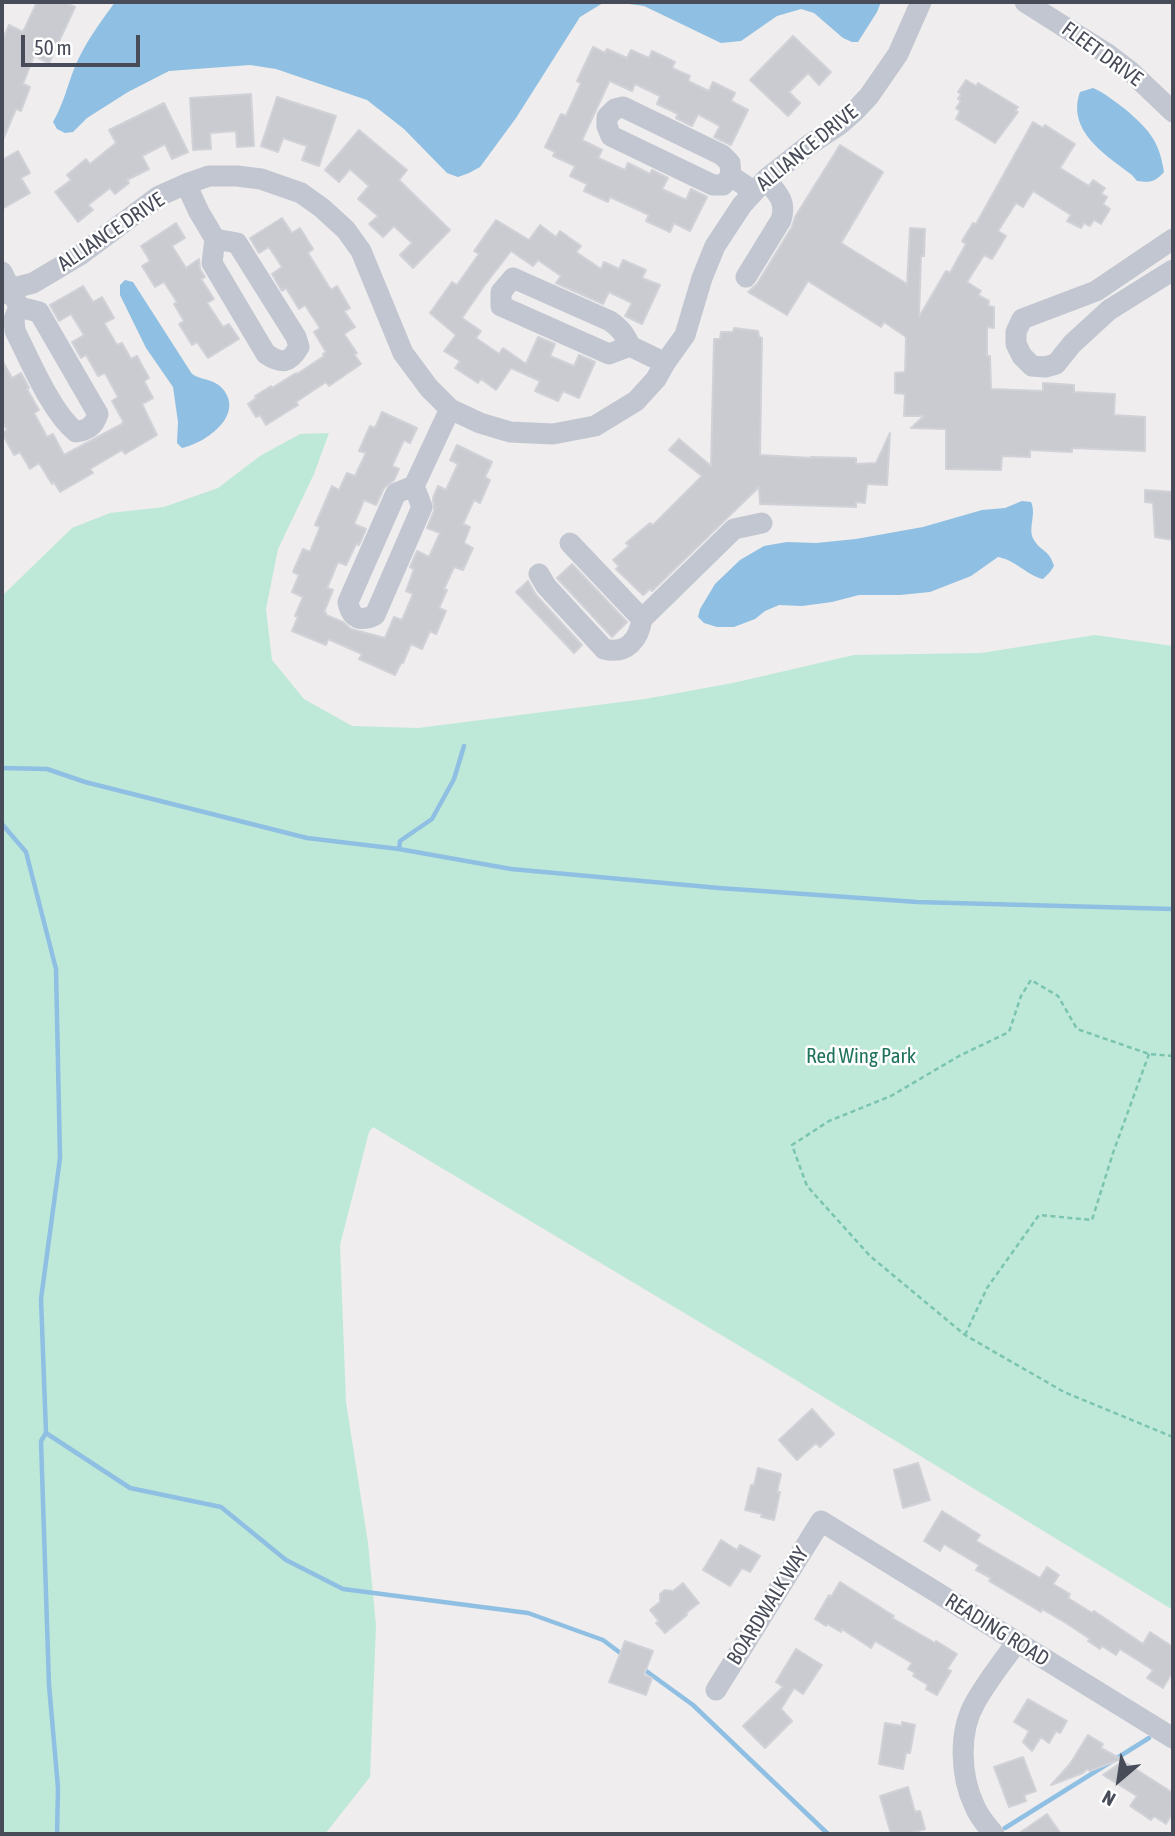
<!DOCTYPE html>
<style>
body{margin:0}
#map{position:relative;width:1175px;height:1836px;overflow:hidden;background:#efeded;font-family:"Asap Condensed",sans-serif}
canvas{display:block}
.frame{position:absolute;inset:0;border:4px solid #474c58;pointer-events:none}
.north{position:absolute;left:1084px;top:1745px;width:70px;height:70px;-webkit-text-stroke:5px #fff;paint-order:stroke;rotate:209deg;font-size:19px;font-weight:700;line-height:28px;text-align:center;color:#474c58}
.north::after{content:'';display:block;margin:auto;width:24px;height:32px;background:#474c58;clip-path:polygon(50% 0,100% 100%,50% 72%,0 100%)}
.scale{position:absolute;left:21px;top:35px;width:119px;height:32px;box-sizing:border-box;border:4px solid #474c58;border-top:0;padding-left:9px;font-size:21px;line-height:24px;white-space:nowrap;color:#474c58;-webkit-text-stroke:5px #fff;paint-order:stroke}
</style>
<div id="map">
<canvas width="1175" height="1836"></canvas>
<div class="frame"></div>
<div class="north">N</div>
<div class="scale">50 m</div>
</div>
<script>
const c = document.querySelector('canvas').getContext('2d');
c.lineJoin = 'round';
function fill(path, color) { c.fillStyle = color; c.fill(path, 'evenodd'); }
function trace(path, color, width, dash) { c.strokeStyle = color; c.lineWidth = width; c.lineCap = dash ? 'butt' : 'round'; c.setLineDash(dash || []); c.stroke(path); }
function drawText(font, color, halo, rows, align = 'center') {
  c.font = font + ' "Asap Condensed",sans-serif'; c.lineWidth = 5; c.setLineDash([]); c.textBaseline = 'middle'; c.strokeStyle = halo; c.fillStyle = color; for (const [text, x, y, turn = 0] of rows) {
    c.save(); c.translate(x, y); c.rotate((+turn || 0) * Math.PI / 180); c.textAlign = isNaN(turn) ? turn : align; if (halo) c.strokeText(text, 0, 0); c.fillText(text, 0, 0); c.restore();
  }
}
const green = new Path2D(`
 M 329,433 L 314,474 L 278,549 L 266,609 L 272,660 L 304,699 L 352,726 L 418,728 L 645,699 L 733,683 L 854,655 L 981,653 L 1095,635 L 1173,646 L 1173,1610 L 758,1357 L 373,1127 L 369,1132 L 340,1245 L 346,1402 L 368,1543 L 376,1625 L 370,1777 L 325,1834 L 2,1834 L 2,596 L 72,528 L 110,513 L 164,507 L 218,488 L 260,456 L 300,434 Z`);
const water = new Path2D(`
 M 115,2 L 881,2 L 877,12 L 858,42 L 852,42 L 843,38 L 814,13 L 801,9 L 777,16 L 741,41 L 721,43 L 644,6 L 614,2 L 603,3 L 580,17 L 516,118 L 480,167 L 469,173 L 458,177 L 447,173 L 404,129 L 367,100 L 276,69 L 250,65 L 169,71 L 128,92 L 87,118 L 73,132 L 65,133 L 57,129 L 53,122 C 63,105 67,87 74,69 C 84,44 100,23 115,2 Z
 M 1093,88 C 1105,93 1114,101 1125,109 C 1149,130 1159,140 1164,172 C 1155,182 1150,183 1137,181 L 1132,175 C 1106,155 1066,131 1080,92 Z
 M 125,280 L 133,282 L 192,374 C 201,380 213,379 221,387 C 247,414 206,443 182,448 L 177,443 L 178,422 L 173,387 L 146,348 L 120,295 L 120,285 Z
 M 1022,501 L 1031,502 C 1037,515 1027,529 1034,540 C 1041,552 1049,549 1054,566 L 1050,572 L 1043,579 C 1026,575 1016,560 998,557 L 971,576 L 930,592 L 900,595 L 859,595 L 832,602 L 802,606 L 779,605 L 765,611 L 755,619 L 734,627 L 717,627 L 704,623 L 698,617 L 700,609 L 715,584 L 740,560 L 764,546 L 787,542 L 816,543 L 856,539 L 923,527 L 982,510 L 1005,508 Z`);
const stream = new Path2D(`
 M 2,768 L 47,769 L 85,782 L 307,838 L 399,849 L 511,869 L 719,888 L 917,902 L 1173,909
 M 2,824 L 26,852 L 56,969 L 60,1158 L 41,1299 L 46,1433 L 41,1441 L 49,1685 L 58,1788 L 57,1834
 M 399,849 L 400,841 L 432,819 L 454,779 L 464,746
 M 46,1433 L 130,1488 L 221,1507 L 286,1560 L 343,1589 L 528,1613 L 603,1640 L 623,1655
 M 642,1668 L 693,1705 L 828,1834
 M 1005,1828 L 1149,1738`);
const building = new Path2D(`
 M 37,2 L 64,2 L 75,7 L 49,63 L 34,56 L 23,84 L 30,87 L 21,111 L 16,109 L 2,142 L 2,41 L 9,25 L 23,32 Z
 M 793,36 L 831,72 L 819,85 L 808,73 L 789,92 L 800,103 L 788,116 L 750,80 Z
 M 593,47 L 605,53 L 607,49 L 627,58 L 631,50 L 649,58 L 652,51 L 675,62 L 672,68 L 690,76 L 688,81 L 709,91 L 713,82 L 735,93 L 731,101 L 748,110 L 731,145 L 714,137 L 720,126 L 698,114 L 692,126 L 676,118 L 678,114 L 657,104 L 660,96 L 635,84 L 632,91 L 610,81 L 609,82 L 582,140 L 602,150 L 598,158 L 625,170 L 628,163 L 650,174 L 652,170 L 668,178 L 662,189 L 686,200 L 691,189 L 707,197 L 690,231 L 674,223 L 670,232 L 646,221 L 649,215 L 610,197 L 608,202 L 584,191 L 587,184 L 570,176 L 575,166 L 553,156 L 555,152 L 545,147 L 561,114 L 566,116 L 581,83 L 577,81 Z
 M 966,80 L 976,86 L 978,83 L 1018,107 L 1015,111 L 1018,112 L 995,143 L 956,119 L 960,111 L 956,108 L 961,101 L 958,99 L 961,94 L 958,92 Z
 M 251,94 L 254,146 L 237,147 L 236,131 L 210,133 L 211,149 L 193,150 L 190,98 Z
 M 277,97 L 336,116 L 319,166 L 302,160 L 307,146 L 283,138 L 278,152 L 261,146 Z
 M 164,103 L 188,152 L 172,159 L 165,144 L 142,156 L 149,169 L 127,180 L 129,183 L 115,194 L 110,188 L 88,205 L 93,210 L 78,222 L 55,192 L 71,180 L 67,175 L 86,159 L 90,164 L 116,143 L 109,130 Z
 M 1033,122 L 1043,128 L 1045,125 L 1075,144 L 1060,168 L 1089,186 L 1093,180 L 1105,188 L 1101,194 L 1107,197 L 1103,204 L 1110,209 L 1101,224 L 1094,220 L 1090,226 L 1084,223 L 1081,228 L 1067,221 L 1071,215 L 1033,191 L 1023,207 L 1016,203 L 998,231 L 1006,236 L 992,259 L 984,255 L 967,282 L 981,291 L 978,295 L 989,301 L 988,306 L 994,307 L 994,328 L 987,327 L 987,356 L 990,356 L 991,389 L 1043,391 L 1043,383 L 1074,385 L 1074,392 L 1115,394 L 1114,415 L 1145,417 L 1145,451 L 1072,448 L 1072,452 L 1030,450 L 1030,457 L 1002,456 L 1001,470 L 946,469 L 946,429 L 911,428 L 924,416 L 904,416 L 905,394 L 895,393 L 895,373 L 905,372 L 906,337 L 884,322 L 881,327 L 808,281 L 787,315 L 748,292 L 757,284 L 792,227 L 795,217 L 840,145 L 883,172 L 841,243 L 907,284 L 910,228 L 925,229 L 924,256 L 921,256 L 919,317 L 946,271 L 950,273 L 966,244 L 962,241 L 973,223 L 976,224 Z
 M 359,130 L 407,170 L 399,180 L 450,230 L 413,268 L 400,255 L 412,243 L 394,226 L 383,237 L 369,224 L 378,216 L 358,199 L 369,186 L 350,169 L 339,182 L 325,170 Z
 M 18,151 L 30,173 L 21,178 L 30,193 L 2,209 L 2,160 Z
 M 282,218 L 292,233 L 300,228 L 313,249 L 308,253 L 331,290 L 337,286 L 350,308 L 344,311 L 355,327 L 344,334 L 357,353 L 354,354 L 361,364 L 329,386 L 326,382 L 296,402 L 298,405 L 266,425 L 260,415 L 256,417 L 248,404 L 256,398 L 255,396 L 271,386 L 272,388 L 296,373 L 297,374 L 324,356 L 323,354 L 326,352 L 314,332 L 320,328 L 305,305 L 299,309 L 286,288 L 282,291 L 272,274 L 282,267 L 269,247 L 259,253 L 250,238 Z
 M 496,220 L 529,240 L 540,225 L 556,237 L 560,231 L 581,246 L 576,252 L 601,269 L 604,262 L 619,269 L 623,260 L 646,270 L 642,278 L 660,285 L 642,324 L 625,316 L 632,303 L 609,292 L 603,304 L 556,283 L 561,276 L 538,260 L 533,266 L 511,251 L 484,286 L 462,318 L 481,331 L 476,338 L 499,354 L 503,348 L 526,364 L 538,337 L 555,344 L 550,356 L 574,366 L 579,355 L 595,362 L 579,398 L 563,391 L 558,401 L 535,391 L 540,381 L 511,368 L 496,390 L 481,379 L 478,383 L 455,368 L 460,361 L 444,351 L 456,335 L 430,313 L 452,282 L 457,285 L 479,254 L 474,251 Z
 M 176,223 L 185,238 L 172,246 L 186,268 L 199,259 L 200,269 L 205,277 L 201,279 L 214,299 L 207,303 L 223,327 L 229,324 L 239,339 L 208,358 L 197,342 L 192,345 L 179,324 L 184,321 L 174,304 L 177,302 L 164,282 L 155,287 L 142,266 L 150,261 L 141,246 Z
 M 83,286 L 93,302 L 102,297 L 114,318 L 104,323 L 117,345 L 122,343 L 131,359 L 137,356 L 149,378 L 144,381 L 153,398 L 142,404 L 157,435 L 125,454 L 122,450 L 90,469 L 93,473 L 60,492 L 54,482 L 52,484 L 39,463 L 30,469 L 20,452 L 14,455 L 2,433 L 7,430 L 2,420 L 2,360 L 12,378 L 21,373 L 29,388 L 27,389 L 39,410 L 34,413 L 47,437 L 53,434 L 64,455 L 122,424 L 123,421 L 112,401 L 118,397 L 105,373 L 98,376 L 86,355 L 81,358 L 72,342 L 84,335 L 71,314 L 59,321 L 50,305 Z
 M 734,328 L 758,331 L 759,337 L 762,338 L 760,455 L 812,458 L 811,457 L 856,458 L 856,464 L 876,463 L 890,433 L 887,485 L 867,484 L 865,503 L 856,502 L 856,507 L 760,504 L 759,487 L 652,591 L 650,589 L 643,595 L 616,569 L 619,566 L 613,560 L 629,546 L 626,543 L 650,523 L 653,525 L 702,476 L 669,450 L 679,439 L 711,466 L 714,339 L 720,339 L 721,332 L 733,332 Z
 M 382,412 L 417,428 L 410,443 L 404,440 L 392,466 L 399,469 L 394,480 L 384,488 L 376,505 L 364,500 L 354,524 L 366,529 L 359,545 L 356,544 L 346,565 L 338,562 L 327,588 L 333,590 L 324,612 L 326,613 L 326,615 L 343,622 L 351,629 L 385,638 L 394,617 L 402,620 L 413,594 L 406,591 L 414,569 L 410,567 L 417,551 L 429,557 L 440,533 L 427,528 L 434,511 L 433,498 L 438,486 L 446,490 L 458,464 L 450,460 L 457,445 L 492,462 L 485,477 L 490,480 L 480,503 L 474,500 L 463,524 L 470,527 L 464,543 L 473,548 L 463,570 L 454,567 L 444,589 L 447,590 L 439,608 L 446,611 L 436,634 L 430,631 L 422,649 L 411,644 L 403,663 L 401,663 L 395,675 L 359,659 L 362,654 L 328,639 L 326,645 L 292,631 L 298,617 L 295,616 L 303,597 L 292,592 L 299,575 L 293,572 L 303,549 L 310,552 L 320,527 L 315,525 L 332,486 L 339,490 L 347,473 L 355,476 L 366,453 L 359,451 L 370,426 L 375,428 Z
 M 1145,490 L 1173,492 L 1173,540 L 1155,537 L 1153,503 L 1145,502 Z
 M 572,564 L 627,622 L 612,637 L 557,578 Z
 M 528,581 L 536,595 L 582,645 L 574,653 L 516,592 Z
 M 812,1409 L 834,1434 L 820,1447 L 816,1443 L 797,1460 L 779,1440 Z
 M 918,1463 L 930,1500 L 903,1508 L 894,1470 Z
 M 758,1468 L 781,1474 L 777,1492 L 780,1492 L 774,1520 L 761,1517 L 762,1514 L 745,1510 L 751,1485 L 754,1485 Z
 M 942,1511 L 980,1535 L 976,1541 L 1040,1578 L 1047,1567 L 1059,1575 L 1053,1584 L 1070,1594 L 1068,1598 L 1092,1613 L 1094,1611 L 1143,1644 L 1150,1632 L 1173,1647 L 1173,1671 L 1163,1688 L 1147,1678 L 1153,1670 L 1120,1649 L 1116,1655 L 1102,1646 L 1100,1649 L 1088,1641 L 1090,1639 L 1066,1623 L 1042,1609 L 1041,1612 L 989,1581 L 991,1578 L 976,1570 L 979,1565 L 944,1544 L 940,1551 L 924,1541 Z
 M 721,1540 L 737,1550 L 740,1545 L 760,1556 L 750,1572 L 742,1568 L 730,1586 L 703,1570 Z
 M 840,1582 L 894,1616 L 892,1618 L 935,1643 L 936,1641 L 957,1654 L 947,1669 L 951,1671 L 937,1695 L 926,1689 L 928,1685 L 913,1676 L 915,1673 L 908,1669 L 912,1663 L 875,1641 L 871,1648 L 842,1629 L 841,1632 L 827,1624 L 826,1626 L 815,1619 L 829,1595 L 831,1597 Z
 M 683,1583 L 699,1603 L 686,1613 L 687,1615 L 665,1633 L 656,1623 L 659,1621 L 650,1610 L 660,1602 L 660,1594 L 665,1590 L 673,1591 Z
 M 625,1641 L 653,1651 L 644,1675 L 652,1678 L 646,1695 L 609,1682 Z
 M 796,1649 L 822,1665 L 803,1694 L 794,1688 L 781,1709 L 792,1721 L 765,1748 L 743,1726 L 783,1687 L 776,1682 Z
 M 1028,1699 L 1067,1721 L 1060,1733 L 1056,1731 L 1049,1743 L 1041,1737 L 1032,1751 L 1023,1742 L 1029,1731 L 1014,1722 Z
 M 902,1722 L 915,1725 L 910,1753 L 906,1753 L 903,1769 L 879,1764 L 885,1723 L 902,1726 Z
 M 1088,1735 L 1103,1744 L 1101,1748 L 1121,1759 L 1090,1771 L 1087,1769 L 1083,1773 L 1051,1785 L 1070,1764 Z
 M 1023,1757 L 1036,1791 L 1024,1795 L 1026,1801 L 1009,1807 L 994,1767 Z
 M 1123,1761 L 1173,1793 L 1173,1812 L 1166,1824 L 1154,1816 L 1151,1820 L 1130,1806 L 1137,1796 L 1103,1775 Z
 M 908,1787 L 915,1812 L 920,1811 L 925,1829 L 907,1834 L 891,1834 L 880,1796 Z
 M 1047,1814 L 1061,1834 L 1018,1834 Z`);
const path = new Path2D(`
 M 1173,1056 L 1149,1054 L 1077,1029 L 1058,996 L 1031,980 L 1021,996 L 1009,1032 L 959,1056 L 891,1096 L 829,1121 L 792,1145 L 807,1186 L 870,1256 L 965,1335 L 1064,1392 L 1173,1437
 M 965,1335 L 987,1288 L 1039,1215 L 1092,1220 L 1113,1153 L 1149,1054`);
const minor = new Path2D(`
 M 1025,2 L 1109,55 L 1130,71 L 1173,112
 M 731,176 L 723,185 L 713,185 L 611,136 L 607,126 L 607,117 L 615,109 L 623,107 L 722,155 L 730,163 L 731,176 L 753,191
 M 186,184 L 199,212 L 215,239 L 212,263 L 266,354 C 282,364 289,364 299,347 L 296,337 L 237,243 L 215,239
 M 1173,239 L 1096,291 L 1022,319 L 1016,332 L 1016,344 L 1022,356 L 1032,366 L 1045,367 L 1056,364 L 1072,344 L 1109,310 L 1173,270
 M 2,272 L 19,307 L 39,312 L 98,414 C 94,426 88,430 76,432 C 51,412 30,360 15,331 L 14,319 L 19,307
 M 746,277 L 781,220 C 787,200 777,194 766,179
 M 2,294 L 10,289 L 33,283 L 80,255 L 159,196 L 186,184 L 209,176 L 237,176 L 261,179 L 301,193 L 322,208 L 346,230 L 361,251 L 403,353 L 429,388 L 450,409 L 480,423 L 510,432 L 553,434 L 595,426 L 636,401 L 656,379 L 665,363 L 685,335 L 702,278 L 715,246 L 742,205 L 766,179 L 809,145 L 839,125 L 854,112 L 869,96 L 898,54 L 921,2
 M 630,346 L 609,354 L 501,306 L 501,292 L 513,278 L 610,321 C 620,328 625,334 630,346 L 665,363
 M 414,486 L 422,507 L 375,615 C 361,622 351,619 348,602 L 396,493 L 414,486 L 450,409
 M 570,543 L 642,619 L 734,529 L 762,523
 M 539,574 L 546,586 L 604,649 C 627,655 639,639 642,619
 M 716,1690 L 821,1521 L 1173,1738
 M 994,1834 C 987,1826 979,1817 975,1807 C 960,1776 958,1731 976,1701 C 988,1680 1003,1661 1017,1642`);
const streetNames = [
 ["FLEET DRIVE",1102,54,36],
 ["ALLIANCE DRIVE",807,148,-39],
 ["ALLIANCE DRIVE",111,232,-34],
 ["BOARDWALK WAY",768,1606,-58],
 ["READING ROAD",997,1630,32]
];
const parkNames = [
 ["Red Wing Park",861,1056]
];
fill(green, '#bee9d8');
fill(water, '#8fbfe2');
trace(stream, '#8fbfe2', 4.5);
fill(building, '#cacbd1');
trace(building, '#d1d1d8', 2);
trace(path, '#7ac4b0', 2.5, [5, 3.5]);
trace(minor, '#c1c6d1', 21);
drawText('21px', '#474c58', '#fff', streetNames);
drawText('21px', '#1f725b', '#fff', parkNames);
</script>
